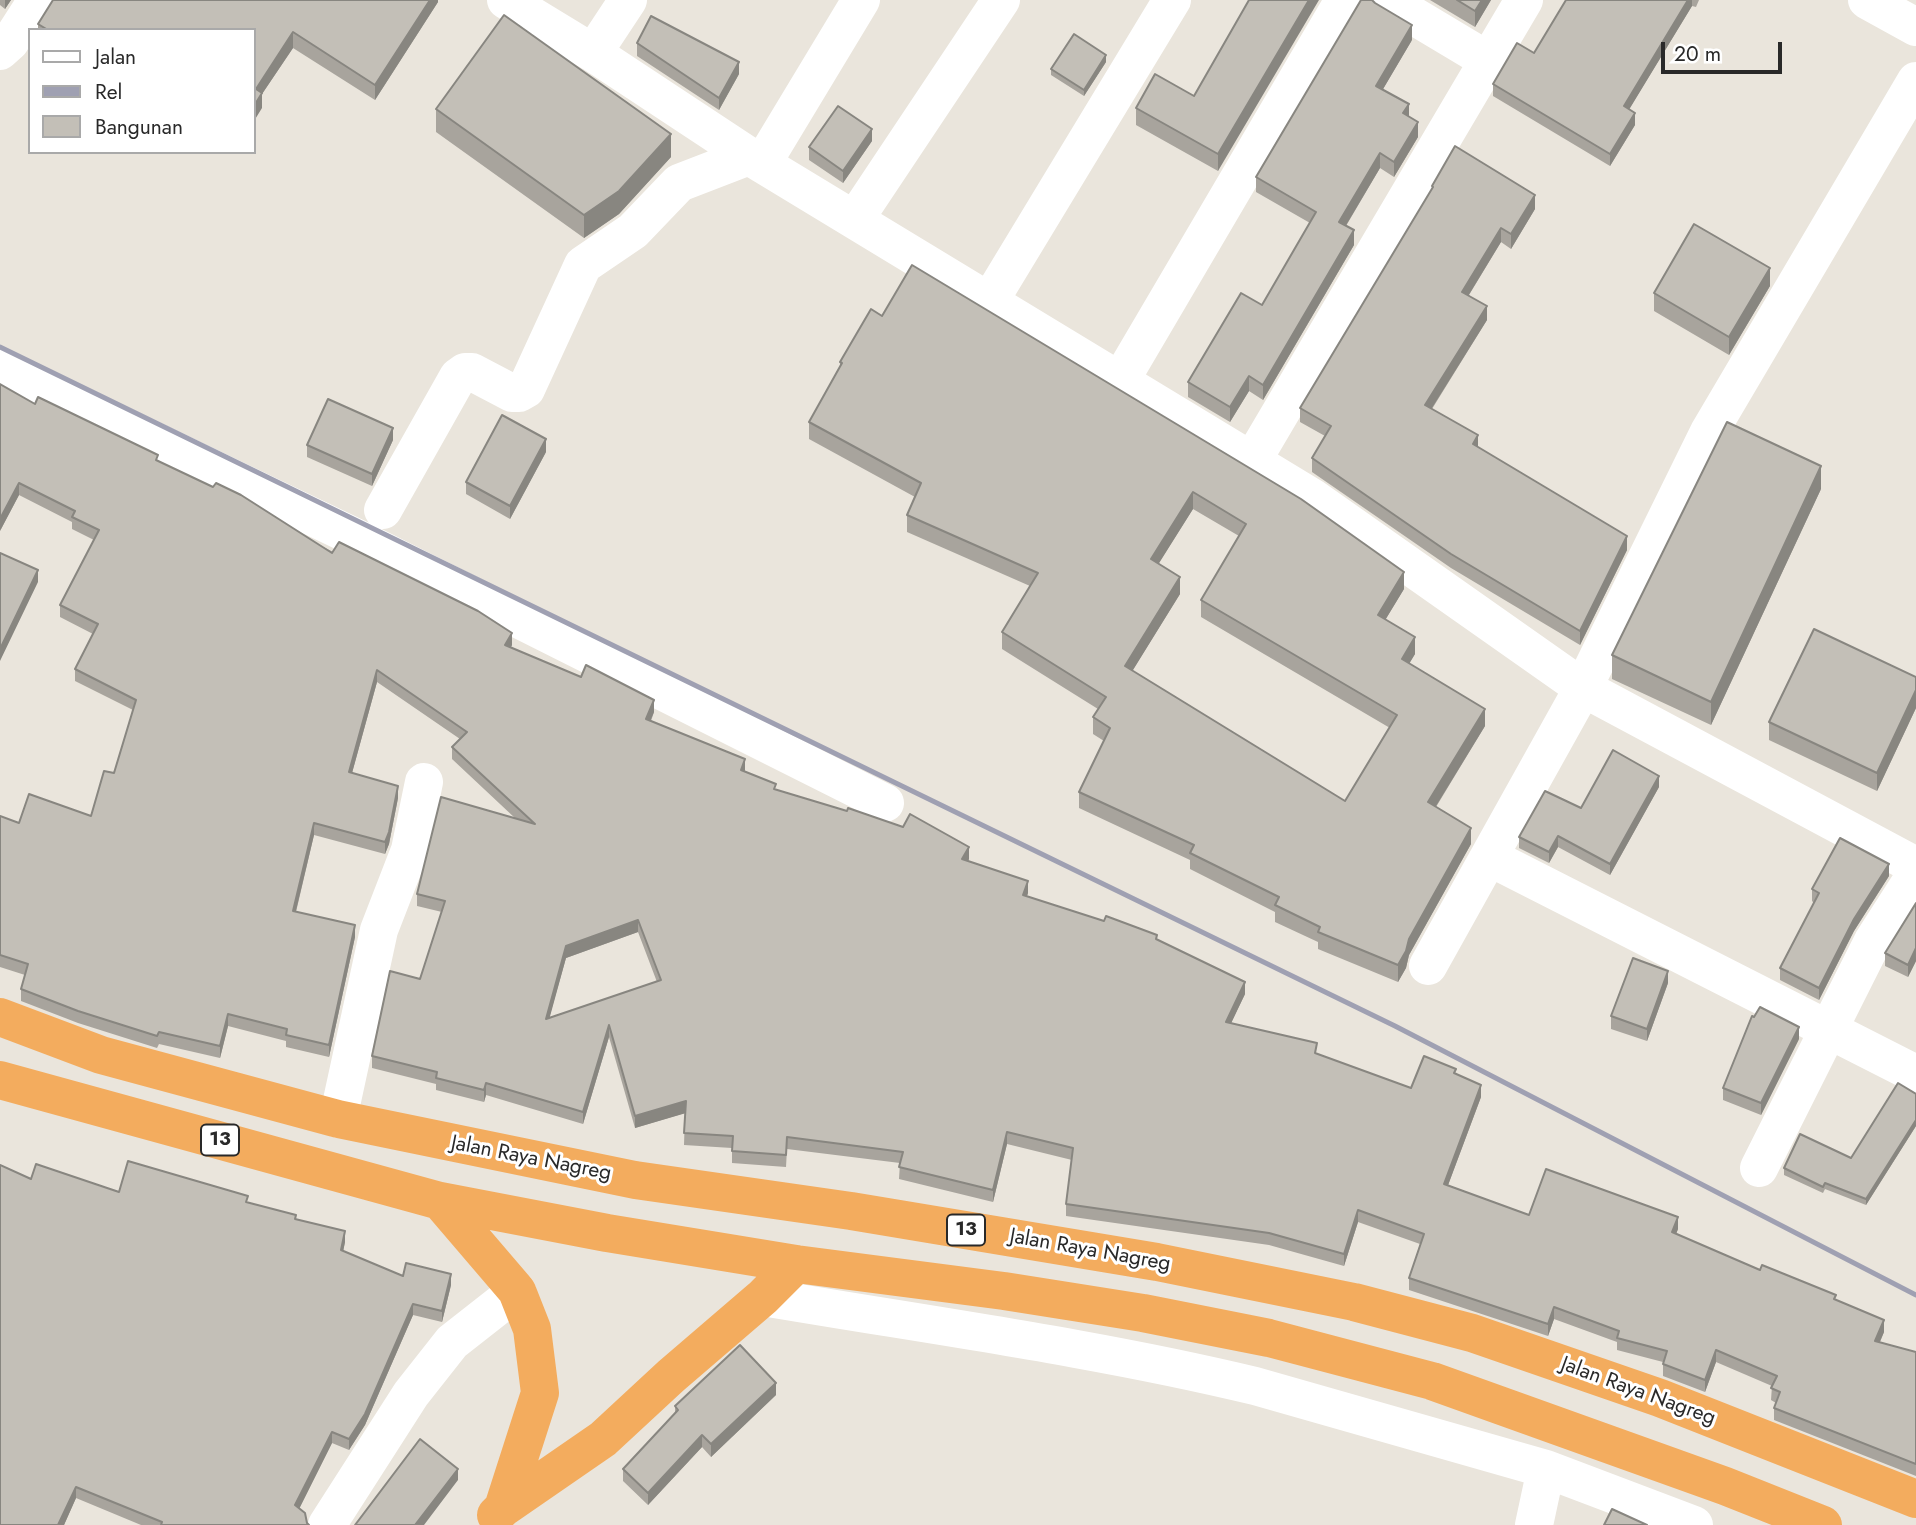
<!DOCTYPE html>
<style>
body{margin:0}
#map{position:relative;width:1916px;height:1525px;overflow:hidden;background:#eae5dc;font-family:Jost,sans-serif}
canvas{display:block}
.legend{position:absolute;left:28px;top:28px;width:228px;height:126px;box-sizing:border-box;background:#fff;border:2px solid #a9a9a9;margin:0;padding:9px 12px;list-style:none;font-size:21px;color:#292929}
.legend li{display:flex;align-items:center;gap:14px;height:35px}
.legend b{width:35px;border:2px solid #a9a9a9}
.scale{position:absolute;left:1661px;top:42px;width:121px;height:32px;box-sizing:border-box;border:4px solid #292929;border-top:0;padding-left:9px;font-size:21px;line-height:24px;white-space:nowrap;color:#292929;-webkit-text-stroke:5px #fff;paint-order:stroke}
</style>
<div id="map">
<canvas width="1916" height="1525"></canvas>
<ul class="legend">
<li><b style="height:9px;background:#fff"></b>Jalan</li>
<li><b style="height:9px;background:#9fa0b2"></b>Rel</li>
<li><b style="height:19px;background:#c3bfb7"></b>Bangunan</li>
</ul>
<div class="scale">20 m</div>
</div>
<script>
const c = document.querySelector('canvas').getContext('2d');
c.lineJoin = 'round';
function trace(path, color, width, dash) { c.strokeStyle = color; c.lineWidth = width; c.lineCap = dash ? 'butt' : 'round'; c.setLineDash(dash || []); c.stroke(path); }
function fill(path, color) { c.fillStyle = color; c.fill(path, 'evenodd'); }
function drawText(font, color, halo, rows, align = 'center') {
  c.font = font + ' Jost,sans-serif'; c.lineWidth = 6; c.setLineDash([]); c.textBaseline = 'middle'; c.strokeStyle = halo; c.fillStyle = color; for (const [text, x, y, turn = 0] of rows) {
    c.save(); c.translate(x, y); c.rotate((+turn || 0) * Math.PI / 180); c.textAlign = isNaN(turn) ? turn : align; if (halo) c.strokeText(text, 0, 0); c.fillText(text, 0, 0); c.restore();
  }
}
const street = new Path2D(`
 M 506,0 L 593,53 L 749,156 L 1313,498 L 1583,688 L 1916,866
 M 1387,0 L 1489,61
 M 1867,0 L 1916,27
 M 0,51 L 10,42 L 37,0
 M 593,53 L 628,0
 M 762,164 L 861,0
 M 855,219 L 1001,0
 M 989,302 L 1172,0
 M 0,367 L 365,542 L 885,803
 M 1120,381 L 1344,0
 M 1252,461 L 1524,0
 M 383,510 L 458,377 L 465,372 L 472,372 L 512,393 L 519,393 L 526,389 L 583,265 L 633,231 L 679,183 L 749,156
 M 1489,857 L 1916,1074
 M 1428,966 L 1583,688 L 1709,432 L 1916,81
 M 338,1119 L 379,930 L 410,850 L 424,782
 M 1759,1168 L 1873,941 L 1916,874
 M 763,1297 C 927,1325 1093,1347 1255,1386 L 1546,1469 L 1694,1525
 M 327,1525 L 411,1394 L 452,1342 L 517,1291
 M 1534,1525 L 1546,1469`);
const highway = new Path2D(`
 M 0,1017 L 101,1055 L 338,1119 L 635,1180 L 851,1211 L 1157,1262 L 1354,1302 L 1472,1333 L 1660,1398 L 1916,1499
 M 0,1080 L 440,1201 L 607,1233 L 796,1264 L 1004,1291 L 1143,1313 L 1269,1338 L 1432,1381 L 1725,1486 L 1823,1525
 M 440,1201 L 517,1291 L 532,1329 L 540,1393 L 503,1508 L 496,1515
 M 503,1508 L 603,1439 L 671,1376 L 763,1297 L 796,1264`);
const rail = new Path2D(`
 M 0,347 L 1395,1026 L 1916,1295`);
const wall = new Path2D(`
 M 0,0 L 11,0 L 5,9 L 0,5 Z
 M 438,0 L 438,2 L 375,100 L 293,48 L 262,94 L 262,108 L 254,30 L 38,30 L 38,24 Z
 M 1249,0 L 1218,171 L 1136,125 L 1136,108 L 1194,96 Z
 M 1430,0 L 1491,0 L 1475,27 Z
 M 1566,0 L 1699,0 L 1696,7 L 1692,6 L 1629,109 L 1635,125 L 1610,166 L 1493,96 L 1493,84 L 1534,53 Z
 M 1412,40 L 1383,89 L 1409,117 L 1418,137 L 1394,177 L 1380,168 L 1346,226 L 1354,245 L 1263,400 L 1249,391 L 1230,422 L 1188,397 L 1188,382 L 1262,305 L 1310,223 L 1256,192 L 1256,177 Z
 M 637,43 L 739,74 L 719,110 L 637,56 Z
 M 1106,62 L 1084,96 L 1051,75 L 1051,69 Z
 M 436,109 L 671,157 L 619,214 L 584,238 L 436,132 Z
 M 872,141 L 843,183 L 809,160 L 809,147 Z
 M 1432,186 L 1535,209 L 1511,249 L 1501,242 L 1469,295 L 1487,320 L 1432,409 L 1478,447 L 1627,550 L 1580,645 L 1451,568 L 1312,472 L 1312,458 L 1325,436 L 1300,422 L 1300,408 L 1432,189 Z
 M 1770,286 L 1729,355 L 1654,311 L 1654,293 Z
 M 882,316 L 1404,589 L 1385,620 L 1415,654 L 1409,663 L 1485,726 L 1436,807 L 1471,844 L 1409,955 L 1406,968 L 1398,982 L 1318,949 L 1318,942 L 1275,922 L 1275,912 L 1190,869 L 1190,860 L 1079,808 L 1079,792 L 1104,741 L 1093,734 L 1093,717 L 1098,709 L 1002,649 L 1002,632 L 1030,586 L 907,532 L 907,515 L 915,497 L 809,439 L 809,422 L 840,366 L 840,362 ZM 1193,509 L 1239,536 L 1201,600 L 1201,617 L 1390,728 L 1345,801 L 1132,671 L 1180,594 L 1158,564 Z
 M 35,404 L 158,461 L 512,645 L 511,647 L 654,712 L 651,721 L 745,771 L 776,790 L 969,859 L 968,861 L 1028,893 L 1027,896 L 1157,940 L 1245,994 L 1231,1023 L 1411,1088 L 1456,1074 L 1481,1097 L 1448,1185 L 1529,1215 L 1678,1229 L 1676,1234 L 1760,1270 L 1836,1300 L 1884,1332 L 1880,1342 L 1916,1352 L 1916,1476 L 1774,1420 L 1774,1408 L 1776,1403 L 1771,1400 L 1772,1386 L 1716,1362 L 1705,1392 L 1663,1376 L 1663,1362 L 1617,1350 L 1617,1342 L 1554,1319 L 1548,1336 L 1409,1290 L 1409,1278 L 1420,1244 L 1358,1222 L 1344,1266 L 1269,1245 L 1066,1216 L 1066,1204 L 1072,1160 L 1007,1144 L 993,1202 L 899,1179 L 900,1163 L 787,1149 L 786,1167 L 732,1163 L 732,1148 L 684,1145 L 685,1113 L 635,1128 L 609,1037 L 583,1124 L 486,1095 L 484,1102 L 436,1090 L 436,1084 L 372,1068 L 372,1056 L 420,979 L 442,912 L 417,906 L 417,894 L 516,819 L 452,759 L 452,747 L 460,739 L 377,682 L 352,773 L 398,798 L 389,844 L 385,854 L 314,835 L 296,912 L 355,937 L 329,1057 L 286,1047 L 286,1041 L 228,1026 L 220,1058 L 159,1044 L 157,1048 L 78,1023 L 21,1001 L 21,989 L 25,975 L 0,967 L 0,816 L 19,823 L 91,816 L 114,773 L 133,710 L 75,681 L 75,669 L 93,634 L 60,617 L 60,605 L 94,540 L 72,529 L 72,522 L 19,495 L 0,531 ZM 638,932 L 657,982 L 549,1018 L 566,958 Z
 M 393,440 L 372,486 L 307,457 L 307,445 Z
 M 546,452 L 510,519 L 466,494 L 466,482 Z
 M 1821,489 L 1711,725 L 1612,679 L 1612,655 Z
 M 1916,677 L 1916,708 L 1877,791 L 1769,740 L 1769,722 Z
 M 1659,787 L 1610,875 L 1558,847 L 1549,863 L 1519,848 L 1519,837 L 1581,808 Z
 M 1889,876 L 1854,931 L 1819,1000 L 1780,980 L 1780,968 L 1814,903 L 1812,901 L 1812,889 Z
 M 1916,903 L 1916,961 L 1908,977 L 1885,966 L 1885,953 Z
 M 1668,983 L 1647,1041 L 1611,1029 L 1611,1016 Z
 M 1799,1039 L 1761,1115 L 1723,1100 L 1723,1088 Z
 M 1916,1094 L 1916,1126 L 1866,1205 L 1825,1189 L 1823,1193 L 1784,1175 L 1784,1168 L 1851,1158 Z
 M 31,1179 L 119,1192 L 248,1203 L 296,1220 L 345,1242 L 343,1251 L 403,1276 L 451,1285 L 442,1322 L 413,1315 L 365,1425 L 349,1450 L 332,1443 L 299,1509 L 309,1525 L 141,1525 L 76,1498 L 64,1525 L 0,1525 Z
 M 776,1395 L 711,1457 L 702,1447 L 648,1505 L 623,1481 L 623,1469 L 675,1414 L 675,1406 Z`);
const shadedWall = new Path2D(`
 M 5,0 L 11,0 L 5,9 Z
 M 430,0 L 438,0 L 438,2 L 375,100 L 375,85 Z
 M 1309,0 L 1319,0 L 1218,171 L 1218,154 Z
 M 1482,0 L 1491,0 L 1475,27 L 1475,11 Z
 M 1688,0 L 1692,0 L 1692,6 L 1624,118 L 1624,106 Z
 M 1412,25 L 1412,40 L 1376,101 L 1376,86 Z
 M 293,32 L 293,48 L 262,94 L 262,108 L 254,121 L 254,106 L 256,89 Z
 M 1106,55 L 1106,62 L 1084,96 L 1084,90 Z
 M 739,62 L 739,74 L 719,110 L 719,98 Z
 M 1409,104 L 1409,119 L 1403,113 Z
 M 1635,113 L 1635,125 L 1610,166 L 1610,154 Z
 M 1418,122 L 1418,137 L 1394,177 L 1394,162 Z
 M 872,129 L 872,141 L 843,183 L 843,171 Z
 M 671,134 L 671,157 L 619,214 L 584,238 L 584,215 Z
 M 1380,153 L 1380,168 L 1339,237 L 1339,222 Z
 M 1535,195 L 1535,209 L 1511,249 L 1511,234 Z
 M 1501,228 L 1501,242 L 1462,306 L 1462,292 Z
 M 1354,230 L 1354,245 L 1263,400 L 1263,385 Z
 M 1770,268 L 1770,286 L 1729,355 L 1729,337 Z
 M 1487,306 L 1487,320 L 1425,419 L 1425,405 Z
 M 1249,376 L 1249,391 L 1230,422 L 1230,407 Z
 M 393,428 L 393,440 L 372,486 L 372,474 Z
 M 1478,435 L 1478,450 L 1473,444 Z
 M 546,439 L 546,452 L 510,519 L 510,506 Z
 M 1821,466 L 1821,489 L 1711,725 L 1711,702 Z
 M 19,483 L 19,495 L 0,531 L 0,519 Z
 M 1193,492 L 1193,509 L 1151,576 L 1151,559 Z
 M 1627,536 L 1627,550 L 1580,645 L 1580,631 Z
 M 38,570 L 38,582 L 0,661 L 0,649 Z
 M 1404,572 L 1404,589 L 1378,632 L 1378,615 Z
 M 1180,577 L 1180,594 L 1125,683 L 1125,666 Z
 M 512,633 L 512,645 L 505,657 L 505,645 Z
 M 1415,637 L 1415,654 L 1402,676 L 1402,659 Z
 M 377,670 L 377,682 L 349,784 L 349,772 Z
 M 1916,690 L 1916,708 L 1877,791 L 1877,773 Z
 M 654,700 L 654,712 L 646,731 L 646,719 Z
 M 1485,709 L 1485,726 L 1428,819 L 1428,802 Z
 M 745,759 L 745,771 L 741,770 Z
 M 1659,776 L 1659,787 L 1610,875 L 1610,864 Z
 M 398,786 L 398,798 L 389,844 L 385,854 L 385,842 Z
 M 314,823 L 314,835 L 293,923 L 293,911 Z
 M 1471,828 L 1471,844 L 1409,955 L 1406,968 L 1398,982 L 1398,965 L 1409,939 Z
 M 1558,836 L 1558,847 L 1549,863 L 1549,852 Z
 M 969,847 L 969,859 L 962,871 L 962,859 Z
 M 1889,864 L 1889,876 L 1854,931 L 1819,1000 L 1819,988 L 1854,919 Z
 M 1028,881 L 1028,893 L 1023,907 L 1023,895 Z
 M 638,920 L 638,932 L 566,958 L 546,1031 L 546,1019 L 566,946 Z
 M 355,925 L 355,937 L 329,1057 L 329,1045 Z
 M 1916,948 L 1916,961 L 1908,977 L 1908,965 Z
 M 1668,971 L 1668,983 L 1647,1041 L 1647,1029 Z
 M 1245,982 L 1245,994 L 1226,1034 L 1226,1022 Z
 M 228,1014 L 228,1026 L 220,1058 L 220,1046 Z
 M 609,1025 L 609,1037 L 583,1124 L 583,1112 Z
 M 1799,1027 L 1799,1039 L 1761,1115 L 1761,1103 Z
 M 486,1083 L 486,1095 L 484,1102 L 484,1090 Z
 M 1481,1085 L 1481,1097 L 1444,1196 L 1444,1184 Z
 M 686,1101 L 686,1113 L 635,1128 L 635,1116 Z
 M 1916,1120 L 1916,1126 L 1866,1205 L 1866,1199 Z
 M 1007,1132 L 1007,1144 L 993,1202 L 993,1190 Z
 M 1358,1210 L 1358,1222 L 1344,1266 L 1344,1254 Z
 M 1678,1217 L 1678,1229 L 1672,1244 L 1672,1232 Z
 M 345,1231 L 345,1242 L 341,1262 L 341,1250 Z
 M 451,1274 L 451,1285 L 442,1322 L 442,1311 Z
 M 413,1304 L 413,1315 L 365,1425 L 349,1450 L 349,1439 Z
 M 1554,1307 L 1554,1319 L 1548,1336 L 1548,1324 Z
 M 1884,1320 L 1884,1332 L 1875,1353 L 1875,1341 Z
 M 1716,1350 L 1716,1362 L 1705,1392 L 1705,1380 Z
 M 776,1383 L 776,1395 L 711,1457 L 711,1444 Z
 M 332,1432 L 332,1443 L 295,1517 L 295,1505 Z
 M 702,1435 L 702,1447 L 648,1505 L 648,1493 Z
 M 458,1469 L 458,1480 L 424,1525 L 415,1525 Z
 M 76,1487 L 76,1498 L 64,1525 L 58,1525 Z`);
const building = new Path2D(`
 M 53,0 L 430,0 L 375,85 L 293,32 L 256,89 L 262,93 L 254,106 L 254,30 L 48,30 L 38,24 Z
 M 1249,0 L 1309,0 L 1218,154 L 1136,108 L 1155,74 L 1194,96 Z
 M 1361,0 L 1372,0 L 1375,3 L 1412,25 L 1376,86 L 1409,104 L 1403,113 L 1418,122 L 1394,162 L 1380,153 L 1339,222 L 1354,230 L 1263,385 L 1249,376 L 1230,407 L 1188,382 L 1241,293 L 1262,305 L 1316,212 L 1256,177 Z
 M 1457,0 L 1482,0 L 1475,11 Z
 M 1566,0 L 1688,0 L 1624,106 L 1635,113 L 1610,154 L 1493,84 L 1517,43 L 1534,53 Z
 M 504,15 L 671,134 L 619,191 L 584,215 L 436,109 Z
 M 651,16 L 739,62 L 719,98 L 637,43 Z
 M 1074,34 L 1106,55 L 1084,90 L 1051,69 Z
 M 838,106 L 872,129 L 843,171 L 809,147 Z
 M 1455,146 L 1535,195 L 1511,234 L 1501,228 L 1462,292 L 1487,306 L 1425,405 L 1478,435 L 1473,444 L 1627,536 L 1580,631 L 1451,554 L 1312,458 L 1331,426 L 1300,408 L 1433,187 L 1432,186 Z
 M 1694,224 L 1770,268 L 1729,337 L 1654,293 Z
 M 912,265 L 1301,499 L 1404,572 L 1378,615 L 1415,637 L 1402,659 L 1485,709 L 1428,802 L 1471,828 L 1409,939 L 1406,951 L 1398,965 L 1318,932 L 1320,927 L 1275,905 L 1279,897 L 1190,853 L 1194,845 L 1079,792 L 1110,728 L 1093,717 L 1106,697 L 1002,632 L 1038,573 L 907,515 L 921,483 L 809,422 L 842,363 L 840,362 L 871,309 L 882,316 ZM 1193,492 L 1246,524 L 1201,600 L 1397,715 L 1345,801 L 1125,666 L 1180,577 L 1151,559 Z
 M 0,384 L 35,404 L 38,397 L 158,455 L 156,460 L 213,487 L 216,483 L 241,495 L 332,553 L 339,542 L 478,611 L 512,633 L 505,645 L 581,677 L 586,665 L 654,700 L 646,719 L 745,759 L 741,770 L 776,784 L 774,789 L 847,811 L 848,808 L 903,827 L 910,814 L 969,847 L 962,859 L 1028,881 L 1023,895 L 1104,921 L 1106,916 L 1157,935 L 1156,939 L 1245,982 L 1226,1022 L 1317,1043 L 1315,1053 L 1411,1088 L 1424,1056 L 1456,1069 L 1454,1073 L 1481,1085 L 1444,1184 L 1529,1215 L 1546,1169 L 1678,1217 L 1672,1232 L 1760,1270 L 1762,1265 L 1836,1295 L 1834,1299 L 1884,1320 L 1875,1341 L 1916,1352 L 1916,1464 L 1774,1408 L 1780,1392 L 1771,1388 L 1777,1376 L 1716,1350 L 1705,1380 L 1663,1364 L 1667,1351 L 1617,1338 L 1619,1331 L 1554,1307 L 1548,1324 L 1409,1278 L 1424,1234 L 1358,1210 L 1344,1254 L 1269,1233 L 1066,1204 L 1073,1148 L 1007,1132 L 993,1190 L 899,1167 L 903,1152 L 787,1137 L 786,1155 L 732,1151 L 733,1136 L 684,1133 L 686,1101 L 635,1116 L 609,1025 L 583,1112 L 486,1083 L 484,1090 L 436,1078 L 437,1072 L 372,1056 L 390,971 L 420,979 L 445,901 L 417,894 L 441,797 L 535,824 L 452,747 L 467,732 L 377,670 L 349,772 L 398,786 L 389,832 L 385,842 L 314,823 L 293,911 L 355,925 L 329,1045 L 286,1035 L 287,1029 L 228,1014 L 220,1046 L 159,1032 L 157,1036 L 78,1011 L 21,989 L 28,964 L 0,955 L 0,816 L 19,823 L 29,794 L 91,816 L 104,771 L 114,773 L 136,700 L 75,669 L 98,624 L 60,605 L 99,530 L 72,517 L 75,511 L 19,483 L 0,519 ZM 638,920 L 661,980 L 546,1019 L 566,946 Z
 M 328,399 L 393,428 L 372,474 L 307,445 Z
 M 502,415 L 546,439 L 510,506 L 466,482 Z
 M 1727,422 L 1821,466 L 1711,702 L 1612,655 Z
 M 0,553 L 38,570 L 0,649 Z
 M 1814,629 L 1916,677 L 1916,690 L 1877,773 L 1769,722 Z
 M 1613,750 L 1659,776 L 1610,864 L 1558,836 L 1549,852 L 1519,837 L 1545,791 L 1581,808 Z
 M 1840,838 L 1889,864 L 1854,919 L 1819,988 L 1780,968 L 1819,893 L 1812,889 Z
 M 1916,903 L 1916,948 L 1908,965 L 1885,953 Z
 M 1633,958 L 1668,971 L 1647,1029 L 1611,1016 Z
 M 1760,1007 L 1799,1027 L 1761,1103 L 1723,1088 L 1752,1016 L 1754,1017 Z
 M 1898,1083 L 1916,1094 L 1916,1120 L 1866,1199 L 1825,1183 L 1823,1187 L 1784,1168 L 1800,1134 L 1851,1158 Z
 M 128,1161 L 248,1196 L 246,1202 L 296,1215 L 295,1219 L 345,1231 L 341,1250 L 403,1276 L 406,1263 L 451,1274 L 442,1311 L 413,1304 L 365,1414 L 349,1439 L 332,1432 L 295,1505 L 305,1513 L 307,1523 L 309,1525 L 161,1525 L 162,1522 L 76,1487 L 58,1525 L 0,1525 L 0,1165 L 31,1179 L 36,1164 L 119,1192 Z
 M 740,1345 L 776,1383 L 711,1444 L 702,1435 L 648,1493 L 623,1469 L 678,1410 L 675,1406 Z
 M 420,1439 L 458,1469 L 415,1525 L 355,1525 Z
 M 1612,1509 L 1647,1525 L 1604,1525 Z`);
const shields = [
 [220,1140,38],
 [966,1230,38]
];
const shieldNames = [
 ["13",220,1140],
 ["13",966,1230]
];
const streetNames = [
 ["Jalan Raya Nagreg",531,1159,11],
 ["Jalan Raya Nagreg",1090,1251,10],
 ["Jalan Raya Nagreg",1638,1392,20]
];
trace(street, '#fff', 38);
trace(highway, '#f3ac5e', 38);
trace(rail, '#9fa0b2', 5);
fill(wall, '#a8a49d');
fill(shadedWall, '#888680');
fill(building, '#c3bfb7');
trace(building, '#888680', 2);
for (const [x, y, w] of shields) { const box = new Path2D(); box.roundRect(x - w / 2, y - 15.5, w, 31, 5); c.fillStyle = '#fff'; c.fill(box); trace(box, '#292929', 2); }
drawText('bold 19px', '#292929', null, shieldNames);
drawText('21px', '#292929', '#fff', streetNames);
</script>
